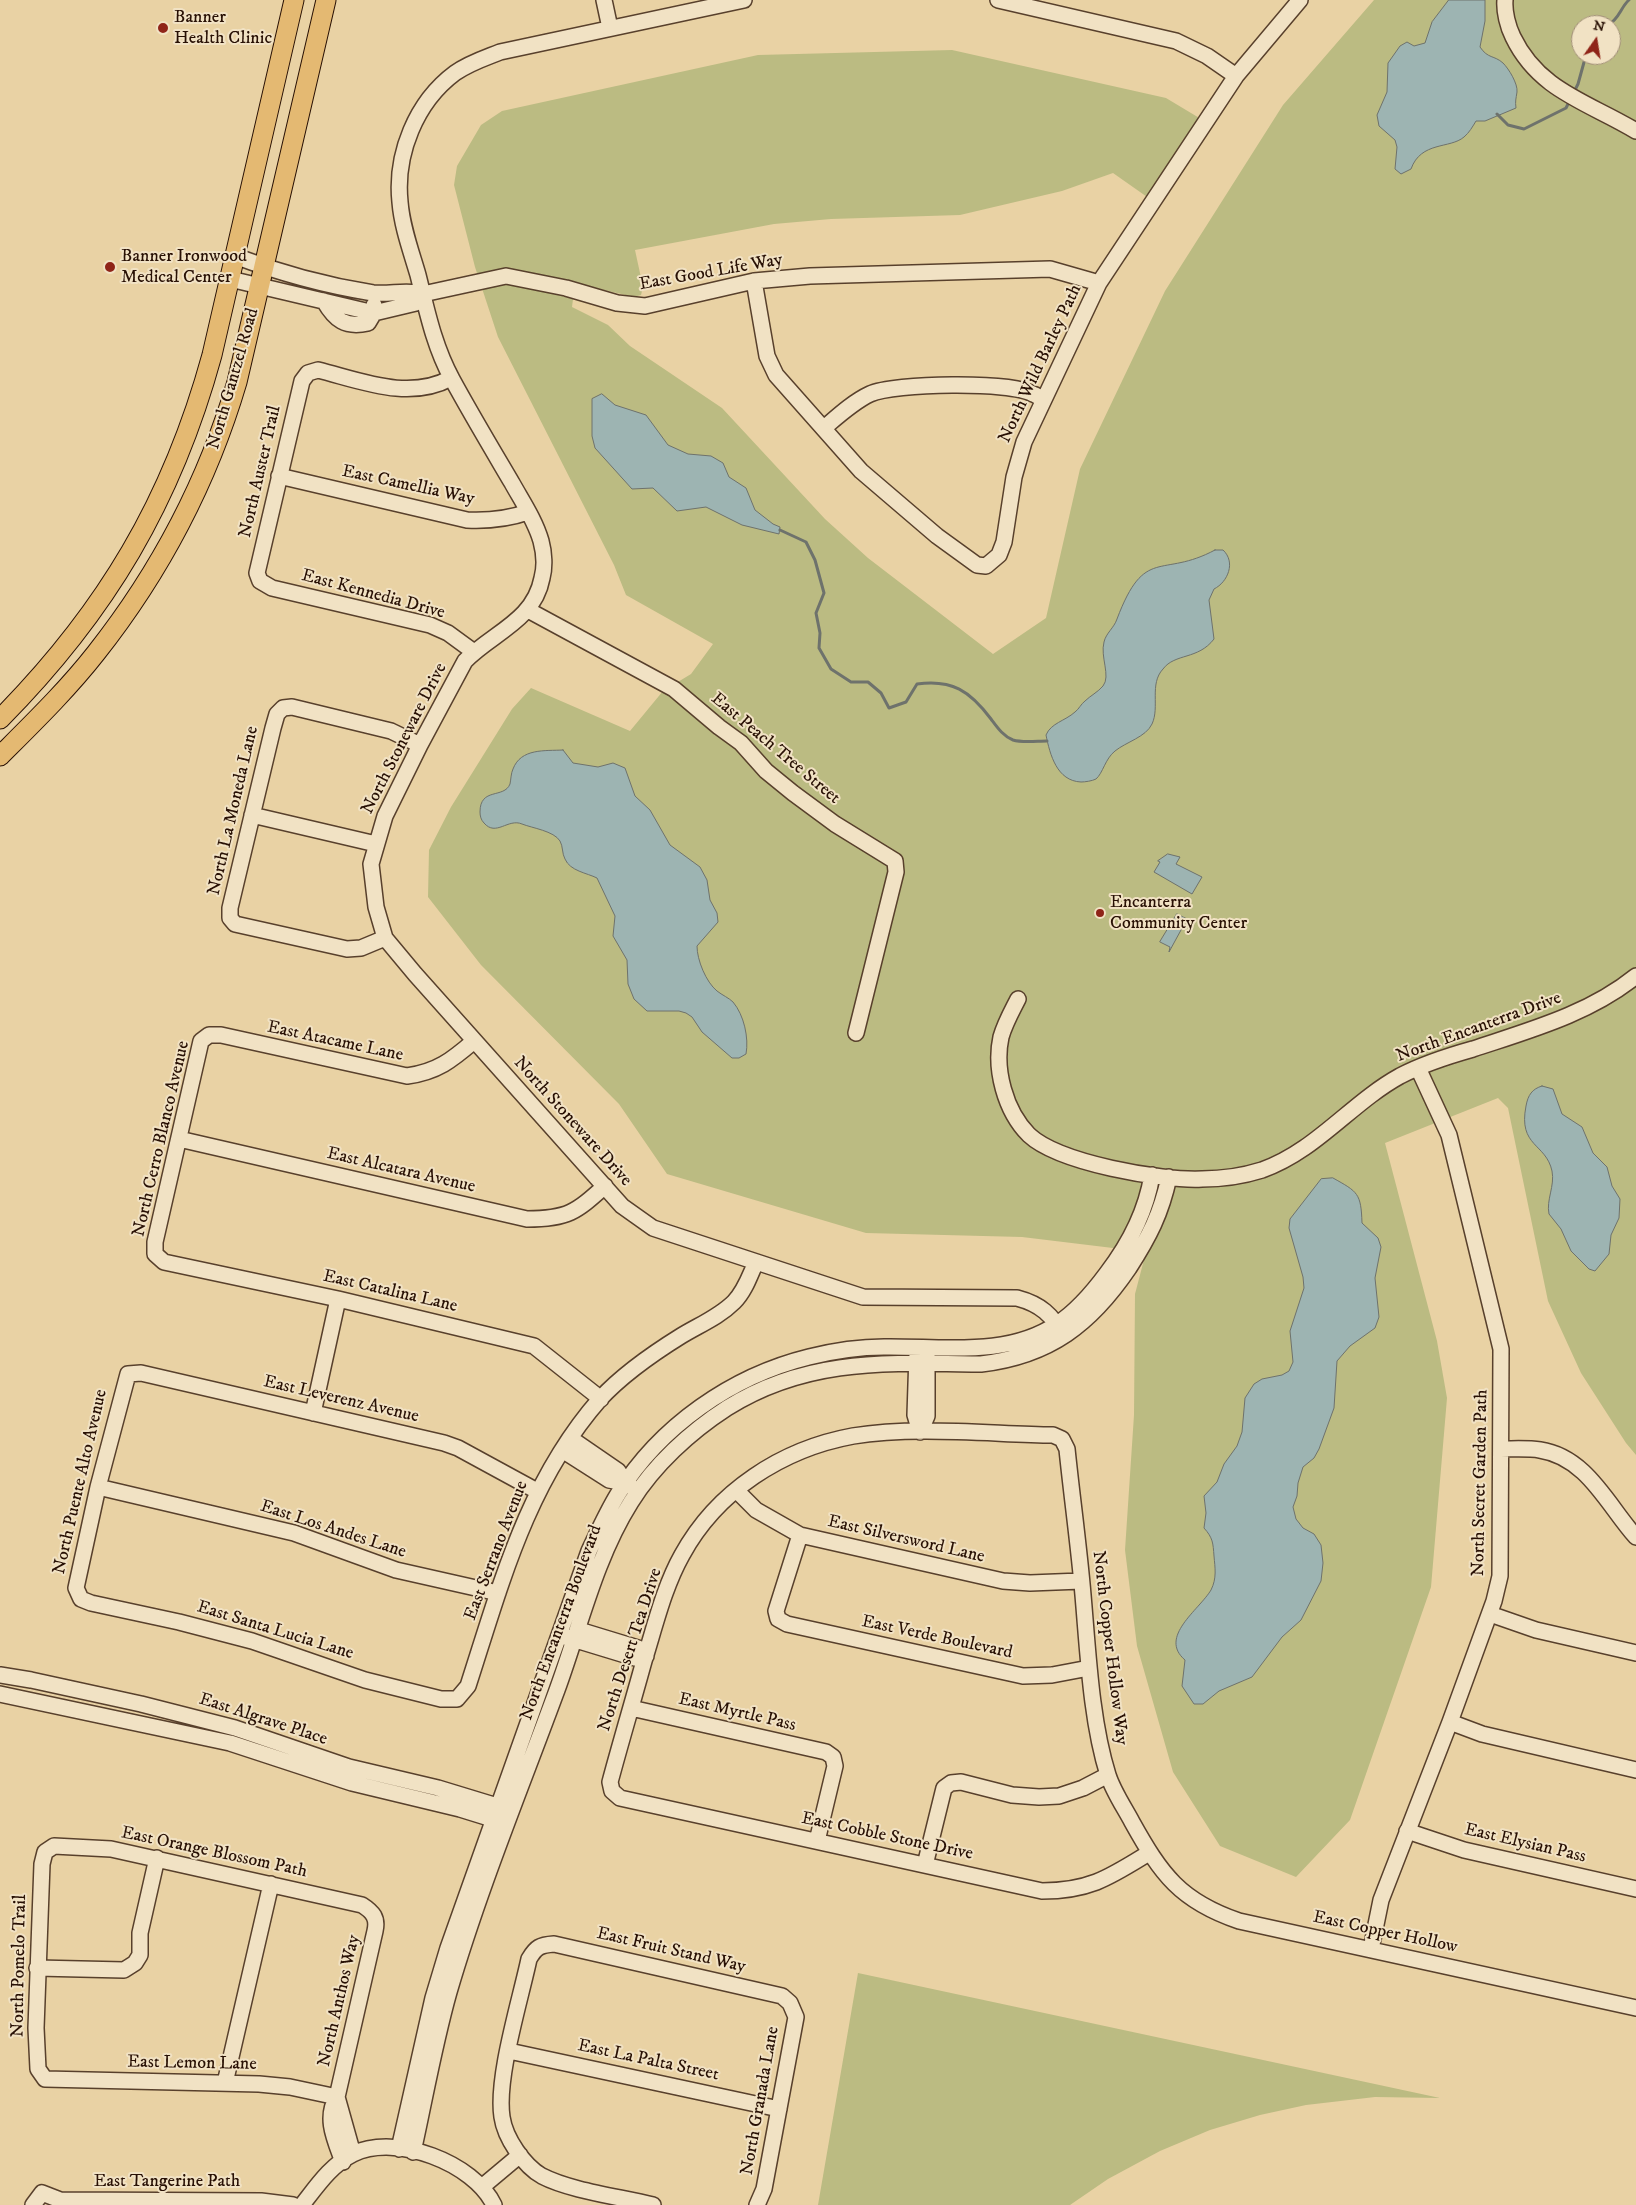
<!DOCTYPE html>
<style>
body{margin:0}
#map{position:relative;width:1636px;height:2205px;overflow:hidden;background:#e9d2a4;font-family:"IM FELL DW Pica",serif}
canvas{display:block}
.north{position:absolute;left:1571px;top:15px;width:50px;height:50px;box-sizing:border-box;background:#f1e2c4;border:1px solid #a18e77;border-radius:50%;rotate:13deg;font-size:14px;font-weight:700;line-height:20px;text-align:center;color:#281004}
.north::after{content:'';display:block;margin:auto;width:18px;height:22px;background:#8f2418;clip-path:polygon(50% 0,100% 100%,50% 72%,0 100%)}
</style>
<div id="map">
<canvas width="1636" height="2205"></canvas>
<div class="north">N</div>
</div>
<script>
const c = document.querySelector('canvas').getContext('2d');
c.lineJoin = 'round';
function fill(path, color) { c.fillStyle = color; c.fill(path, 'evenodd'); }
function trace(path, color, width, dash) { c.strokeStyle = color; c.lineWidth = width; c.lineCap = dash ? 'butt' : 'round'; c.setLineDash(dash || []); c.stroke(path); }
function drawText(font, color, halo, rows, align = 'center') {
  c.font = font + ' "IM FELL DW Pica",serif'; c.lineWidth = 4; c.setLineDash([]); c.textBaseline = 'middle'; c.strokeStyle = halo; c.fillStyle = color; for (const [text, x, y, turn = 0] of rows) {
    c.save(); c.translate(x, y); c.rotate((+turn || 0) * Math.PI / 180); c.textAlign = isNaN(turn) ? turn : align; if (halo) c.strokeText(text, 0, 0); c.fillText(text, 0, 0); c.restore();
  }
}
const green = new Path2D(`
 M 1374,0 L 1636,0 L 1636,1455 L 1626,1443 L 1581,1373 L 1548,1301 L 1508,1108 L 1498,1098 L 1385,1143 L 1437,1341 L 1447,1398 L 1431,1587 L 1350,1820 L 1296,1877 L 1220,1846 L 1173,1772 L 1137,1646 L 1125,1550 L 1134,1415 L 1135,1294 L 1146,1252 L 1022,1237 L 866,1233 L 667,1174 L 619,1104 L 481,965 L 428,897 L 429,850 L 451,807 L 512,709 L 531,688 L 630,731 L 663,691 L 691,674 L 713,644 L 626,595 L 614,565 L 498,337 L 475,267 L 454,185 L 457,166 L 481,125 L 502,111 L 758,55 L 952,50 L 1166,98 L 1201,119 L 1150,199 L 1113,173 L 1062,191 L 960,215 L 831,219 L 774,224 L 635,250 L 643,287 L 641,295 L 634,297 L 523,271 L 523,285 L 573,299 L 572,307 L 608,325 L 630,346 L 722,408 L 825,519 L 868,558 L 993,654 L 1046,618 L 1080,469 L 1165,291 L 1283,105 ZM 1581,25 L 1611,25 L 1611,55 L 1581,55 Z
 M 858,1973 L 1440,2098 L 1375,2097 L 1306,2105 L 1260,2115 L 1210,2130 L 1160,2151 L 1108,2179 L 1070,2205 L 818,2205 Z`);
const water = new Path2D(`
 M 1449,0 L 1485,0 L 1485,21 L 1480,47 C 1488,59 1494,55 1503,63 C 1509,69 1518,84 1517,92 C 1516,99 1515,101 1516,108 L 1485,121 L 1476,121 C 1473,126 1469,133 1464,137 C 1450,149 1421,141 1411,169 L 1401,174 L 1395,169 L 1397,147 L 1395,140 L 1379,126 L 1377,115 L 1387,92 L 1388,63 L 1400,46 L 1407,42 L 1414,46 L 1425,43 L 1432,22 Z
 M 602,394 L 615,405 L 646,415 L 668,445 L 688,454 L 711,456 L 723,463 L 729,477 L 746,488 L 755,510 L 773,524 L 780,527 L 779,534 L 742,525 L 706,507 L 677,511 L 653,488 L 632,489 L 595,448 L 592,436 L 592,399 Z
 M 1215,550 L 1223,550 C 1236,562 1228,582 1214,589 L 1209,600 L 1214,639 C 1198,660 1175,653 1163,669 C 1149,684 1160,707 1152,724 C 1146,737 1126,742 1115,751 C 1105,759 1103,773 1096,779 C 1092,781 1085,782 1081,782 C 1057,781 1050,755 1046,735 C 1051,723 1065,721 1075,712 C 1079,709 1081,704 1085,701 C 1090,696 1098,692 1103,686 C 1111,676 1100,657 1104,642 C 1106,633 1114,628 1117,619 C 1145,545 1161,579 1215,550 Z
 M 563,750 L 573,763 L 598,767 L 613,763 L 625,768 L 635,796 L 650,810 L 670,845 L 700,867 L 707,880 L 710,900 L 717,913 L 718,922 L 697,946 C 697,960 706,982 717,991 C 722,995 729,998 733,1002 C 744,1015 749,1038 746,1054 L 739,1058 L 732,1058 L 702,1032 L 692,1017 L 686,1013 L 679,1011 L 647,1011 L 634,999 L 628,984 L 627,960 L 613,936 L 615,916 L 597,878 C 587,873 570,871 565,859 C 562,854 563,846 560,841 C 554,831 532,828 522,824 C 508,818 496,837 484,823 C 481,820 480,816 480,812 C 480,787 504,799 510,784 C 511,779 511,773 513,769 C 521,748 545,751 563,750 Z
 M 1168,854 L 1180,857 L 1176,864 L 1202,877 L 1192,894 L 1154,872 L 1160,862 L 1158,861 Z
 M 1177,914 L 1187,919 L 1169,952 L 1170,947 L 1160,942 Z
 M 1542,1086 L 1553,1089 L 1562,1114 L 1582,1127 L 1593,1153 L 1607,1167 L 1612,1186 L 1620,1199 L 1619,1218 L 1611,1235 L 1609,1254 L 1595,1271 L 1589,1269 L 1571,1251 L 1561,1229 L 1549,1214 C 1546,1200 1555,1186 1552,1171 C 1546,1143 1518,1147 1526,1106 C 1528,1095 1532,1089 1542,1086 Z
 M 1333,1178 C 1358,1192 1361,1193 1362,1223 L 1378,1238 L 1381,1247 L 1375,1278 L 1379,1317 L 1375,1328 L 1350,1346 L 1337,1361 L 1334,1408 L 1319,1449 L 1314,1458 L 1303,1467 L 1298,1483 L 1297,1496 L 1293,1507 L 1296,1519 L 1303,1528 L 1314,1534 L 1321,1545 L 1323,1563 L 1321,1581 L 1301,1620 L 1282,1637 L 1252,1677 L 1219,1691 L 1203,1704 L 1194,1704 L 1182,1686 L 1185,1660 C 1158,1637 1199,1610 1211,1590 C 1217,1578 1215,1568 1214,1556 C 1213,1543 1213,1538 1204,1528 L 1206,1513 L 1204,1496 L 1217,1482 L 1224,1464 L 1237,1446 L 1242,1432 L 1245,1398 L 1254,1384 L 1262,1379 L 1282,1375 L 1289,1371 L 1293,1362 L 1290,1331 L 1304,1288 L 1303,1277 L 1289,1228 L 1290,1219 L 1321,1179 Z`);
const stream = new Path2D(`
 M 1608,25 C 1620,18 1620,8 1629,0
 M 1574,92 L 1578,84 L 1586,55
 M 1497,114 L 1508,125 L 1524,129 L 1566,108 L 1570,100
 M 780,530 L 806,542 L 815,560 L 824,593 L 816,613 L 820,633 L 819,648 L 831,669 L 851,682 L 868,682 L 881,693 L 889,708 L 906,702 L 917,684 C 952,679 970,691 991,719 C 997,727 1003,736 1013,740 C 1022,743 1037,741 1047,741`);
const minor = new Path2D(`
 M 604,0 L 610,28
 M 744,0 L 500,52 C 485,58 469,63 455,73 C 416,102 395,154 400,202 C 402,227 411,251 418,275 C 427,311 434,346 452,379 C 471,414 492,449 512,483 C 522,501 535,520 541,541 C 544,552 545,567 542,578 C 534,621 492,633 465,661 L 420,745 L 385,816 L 371,864 L 376,907 L 385,938 L 415,974 L 622,1206 L 653,1228 L 863,1297 L 1017,1298 C 1040,1304 1053,1315 1063,1336
 M 998,0 L 1176,41 L 1207,56 L 1236,76
 M 1505,0 C 1504,12 1508,27 1513,37 C 1539,91 1588,102 1636,131
 M 235,256 C 277,272 329,286 373,293 C 390,295 406,289 423,294 L 506,276 L 566,288 L 617,303 L 645,306 L 754,281 L 810,276 L 1050,269 L 1099,283
 M 230,279 L 374,313 L 416,303 L 423,294
 M 754,281 L 767,356 L 776,375 L 861,471 L 937,536 L 977,565 L 986,566 L 999,555 L 1004,542 L 1014,477 L 1024,442 L 1099,283 L 1236,76 L 1300,0
 M 324,301 C 335,320 345,328 368,323 L 374,313 L 374,305
 M 451,378 C 409,401 362,381 318,370 L 308,373 L 302,381 L 257,573 L 260,581 L 272,588 L 430,625 L 448,633 L 474,652
 M 824,428 C 838,416 853,402 870,394 C 894,383 1011,381 1033,394 C 1037,395 1040,398 1042,401
 M 279,476 L 467,520 C 489,521 508,519 528,512
 M 528,610 L 674,689 L 719,727 L 741,743 L 766,771 L 793,793 L 835,824 L 895,861 L 896,872 L 856,1033
 M 252,815 L 376,844
 M 385,938 L 361,948 L 347,949 L 235,924 L 230,918 L 230,908 L 273,728 L 277,714 L 283,708 L 292,707 L 391,731 L 420,745
 M 1018,999 C 1012,1011 1005,1023 1001,1037 C 994,1069 1005,1111 1029,1135 C 1059,1163 1161,1181 1202,1179 C 1221,1179 1243,1176 1262,1170 C 1316,1151 1351,1103 1400,1076 C 1423,1064 1448,1056 1473,1049 C 1530,1030 1589,1014 1636,976
 M 474,1041 C 452,1060 437,1072 407,1076 L 221,1035 L 209,1035 L 201,1041 L 155,1242 L 155,1254 L 164,1262 L 338,1299 L 534,1346 L 601,1399
 M 179,1139 L 527,1219 C 568,1219 576,1212 605,1186
 M 917,1354 L 915,1415 L 920,1432
 M 313,1413 L 338,1299
 M 920,1432 L 927,1416 L 927,1355
 M 570,1438 L 618,1471 L 626,1483
 M 1501,1449 C 1514,1449 1528,1448 1540,1450 C 1587,1457 1608,1506 1636,1537
 M 562,1450 L 609,1480 L 626,1483 L 633,1488
 M 98,1487 L 294,1533 L 396,1570 L 498,1593
 M 736,1490 L 756,1510 L 800,1535 L 1003,1581 L 1030,1583 L 1081,1581
 M 537,1491 L 458,1448 L 444,1443 L 141,1373 L 128,1374 L 98,1487 L 76,1588 L 81,1599 L 91,1603 L 179,1622 L 252,1641 L 365,1680 L 441,1699 L 457,1699 L 468,1686 C 501,1584 527,1482 600,1399 C 623,1374 652,1354 681,1336 C 699,1325 719,1317 734,1302 C 745,1291 750,1275 756,1262
 M 800,1535 L 776,1611 L 778,1619 L 787,1624 L 1023,1676 L 1052,1675 L 1089,1668
 M 1490,1614 L 1536,1630 L 1636,1653
 M 579,1630 L 638,1648 L 646,1656
 M 566,1637 L 635,1658 L 646,1656
 M 0,1675 L 31,1680 L 141,1704 L 235,1728 L 349,1767 L 438,1788 L 507,1809
 M 0,1694 L 230,1743 L 352,1783 L 460,1809 L 502,1822
 M 631,1708 L 826,1752 L 833,1757 L 835,1766 L 817,1841
 M 1450,1722 L 1482,1734 L 1636,1770
 M 1407,1831 L 1464,1850 L 1636,1889
 M 1149,1853 C 1110,1877 1090,1891 1042,1891 L 620,1798 L 612,1791 L 610,1782 C 621,1741 633,1701 644,1661 C 655,1626 664,1587 682,1555 C 717,1491 782,1449 853,1436 C 915,1426 990,1434 1053,1435 L 1062,1439 L 1067,1449 C 1072,1498 1079,1547 1083,1595 C 1088,1652 1091,1721 1108,1775 C 1113,1791 1124,1807 1132,1822 C 1161,1874 1180,1901 1239,1921 L 1636,2008
 M 925,1865 L 944,1788 L 951,1783 L 961,1782 L 1012,1795 L 1039,1797 L 1059,1796 L 1083,1788 L 1108,1775
 M 1371,1949 L 1381,1900 L 1450,1722 L 1494,1601 L 1500,1576 L 1501,1349 L 1449,1135 L 1418,1068
 M 37,1968 L 124,1970 L 135,1963 L 140,1955 L 140,1933 L 157,1858
 M 509,2051 L 779,2109
 M 225,2083 L 271,1884
 M 337,2097 L 290,2087 L 259,2084 L 45,2079 L 38,2069 L 36,2028 L 42,1864 L 45,1852 L 54,1846 L 111,1849 L 362,1905 C 373,1912 378,1918 375,1931 L 337,2097 C 324,2118 335,2140 343,2162
 M 337,2097 L 353,2154
 M 399,2149 L 433,1998 L 448,1948 L 589,1551 C 598,1532 607,1512 618,1494 C 660,1426 732,1376 809,1357 C 833,1351 860,1347 884,1347 C 942,1346 1006,1358 1057,1324 C 1077,1311 1093,1292 1107,1273 C 1130,1243 1146,1212 1152,1175
 M 413,2152 C 425,2098 434,2045 449,1992 C 479,1890 520,1790 557,1690 C 580,1627 595,1559 631,1502 C 654,1465 690,1432 727,1408 C 808,1357 890,1363 981,1364 C 1050,1356 1091,1324 1129,1268 C 1149,1237 1161,1214 1169,1177
 M 483,2186 L 520,2155
 M 33,2205 L 42,2193 L 60,2200 L 261,2201 L 293,2205
 M 302,2205 C 317,2186 331,2165 353,2154 C 396,2133 474,2163 494,2205
 M 653,2205 C 621,2197 571,2191 542,2176 C 524,2166 505,2138 502,2117 C 496,2078 520,2001 529,1959 C 536,1947 540,1945 554,1944 L 782,1996 L 790,2003 L 796,2017 L 764,2189 L 757,2205`);
const major = new Path2D(`
 M 0,719 C 106,612 172,501 212,355 L 294,0
 M 0,756 C 33,723 67,690 96,653 C 160,572 208,480 237,382 L 326,0`);
const markers = [
 [163,28,6,"#8f2418"],
 [110,267,6,"#8f2418"],
 [1100,913,5,"#8f2418"]
];
const poiNames = [
 ["Banner",174,18],
 ["Health Clinic",174,39],
 ["Banner Ironwood",121,257],
 ["Medical Center",121,278],
 ["Encanterra",1110,903],
 ["Community Center",1110,924]
];
const streetNames = [
 ["East Good Life Way",711,273,-10],
 ["North Wild Barley Path",1041,364,-65],
 ["North Gantzel Road",234,379,-74],
 ["North Auster Trail",261,472,-77],
 ["East Camellia Way",408,486,12],
 ["East Kennedia Drive",373,595,15],
 ["North Stoneware Drive",405,739,-63],
 ["East Peach Tree Street",775,749,40],
 ["North La Moneda Lane",234,811,-77],
 ["North Encanterra Drive",1479,1028,-20],
 ["East Atacame Lane",335,1042,12],
 ["North Stoneware Drive",572,1122,48],
 ["North Cerro Blanco Avenue",162,1139,-77],
 ["East Alcatara Avenue",401,1171,13],
 ["East Catalina Lane",390,1292,13],
 ["East Leverenz Avenue",341,1400,13],
 ["North Puente Alto Avenue",81,1482,-77],
 ["North Secret Garden Path",1481,1483,-89],
 ["East Los Andes Lane",333,1530,18],
 ["East Silversword Lane",906,1540,13],
 ["East Serrano Avenue",497,1551,-69],
 ["North Encanterra Boulevard",562,1623,-70],
 ["East Santa Lucia Lane",275,1631,17],
 ["East Verde Boulevard",937,1638,12],
 ["North Copper Hollow Way",1109,1648,83],
 ["North Desert Tea Drive",631,1650,-72],
 ["East Myrtle Pass",737,1713,13],
 ["East Algrave Place",263,1720,18],
 ["East Cobble Stone Drive",887,1837,12],
 ["East Elysian Pass",1525,1844,13],
 ["East Orange Blossom Path",214,1853,12],
 ["East Copper Hollow",1385,1933,12],
 ["East Fruit Stand Way",671,1951,13],
 ["North Pomelo Trail",20,1966,-89],
 ["North Anthos Way",340,2001,-77],
 ["East La Palta Street",648,2061,12],
 ["East Lemon Lane",192,2064,1],
 ["North Granada Lane",761,2101,-80],
 ["East Tangerine Path",167,2182]
];
fill(green, '#bbbb82');
fill(water, '#9db4b2');
trace(water, '#6e726c', 1);
trace(stream, '#6e726c', 3);
trace(minor, '#58402c', 18);
trace(major, '#281004', 21);
trace(minor, '#f1e2c4', 15);
trace(major, '#e4b972', 19);
for (const [x, y, r, color] of markers) { const dot = new Path2D(); dot.arc(x, y, r, 0, 2 * Math.PI); c.fillStyle = color; c.fill(dot); trace(dot, '#f1e2c4', 2); }
drawText('18px', '#281004', '#f1e2c4', poiNames, 'left');
drawText('18px', '#281004', '#f1e2c4', streetNames);
</script>
